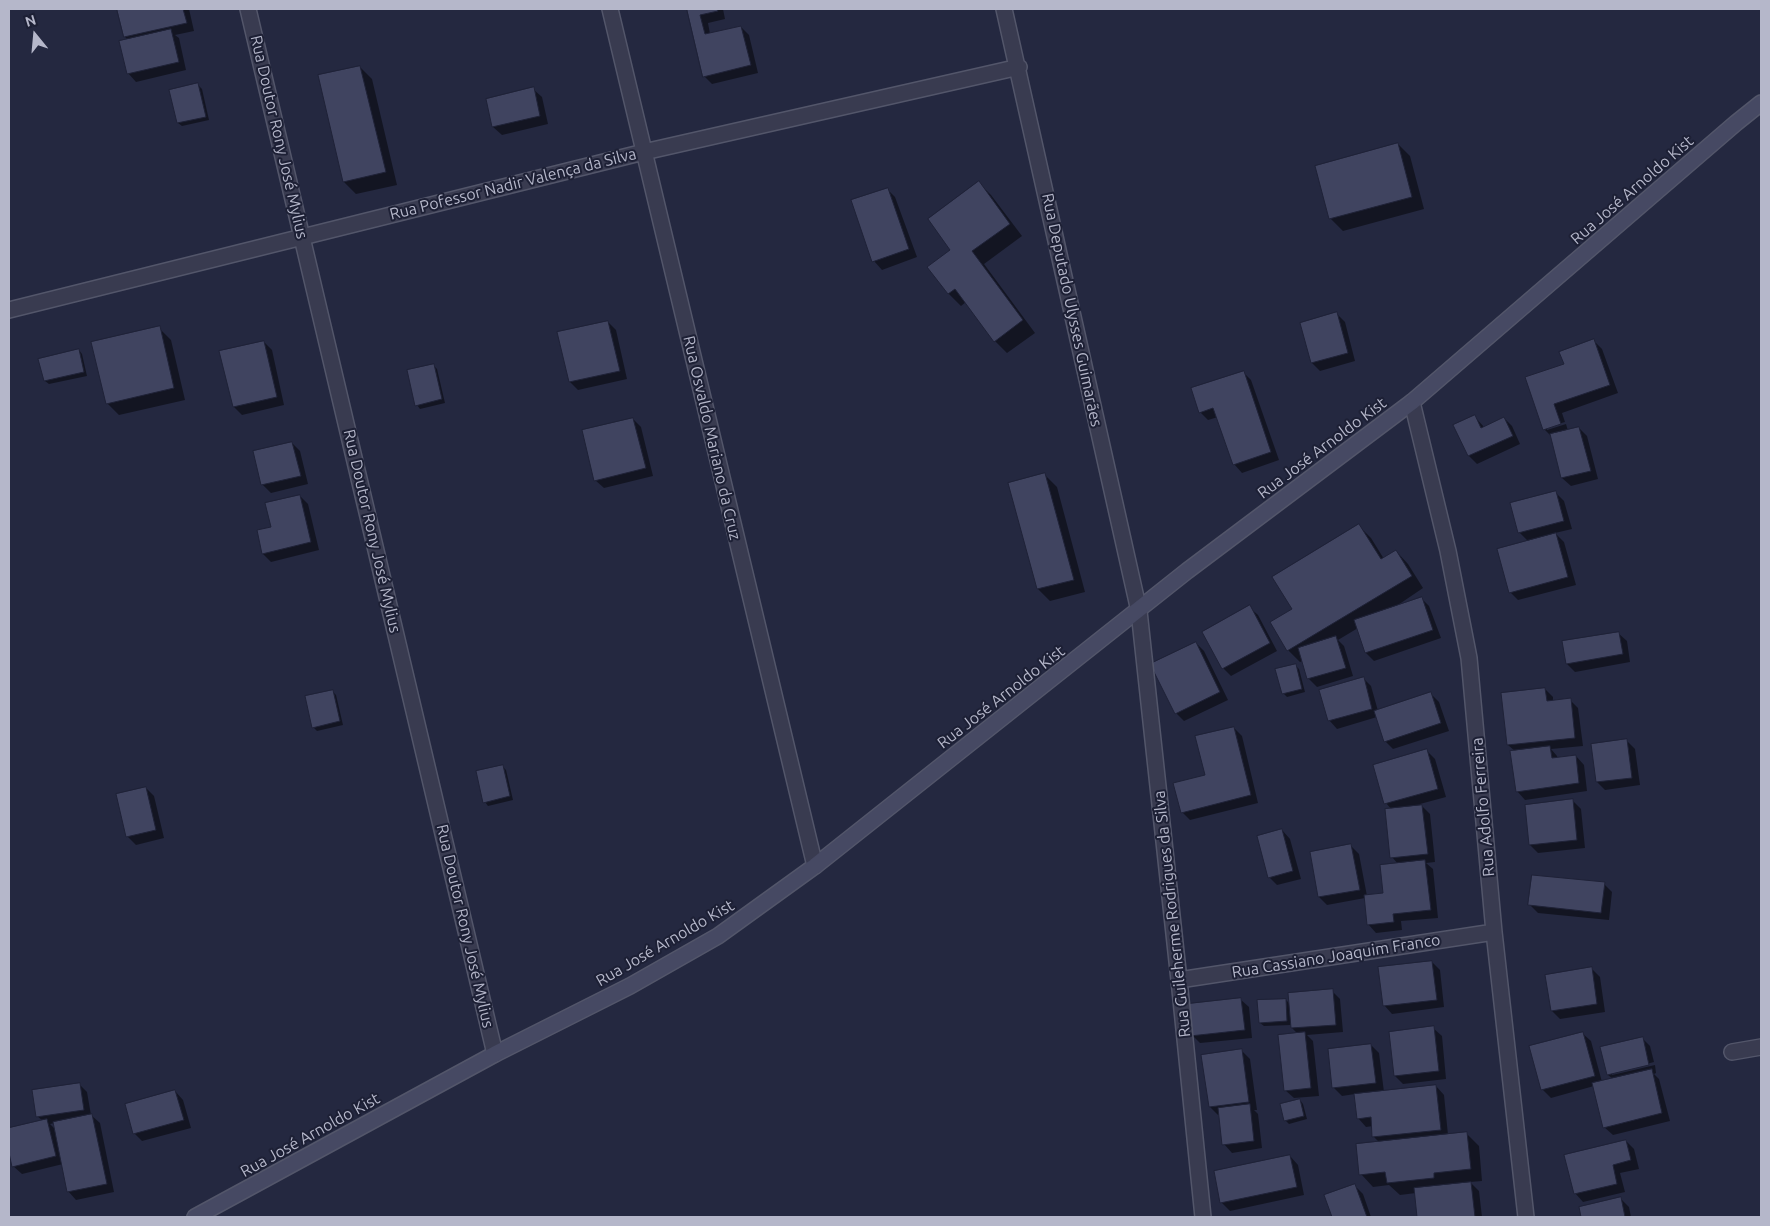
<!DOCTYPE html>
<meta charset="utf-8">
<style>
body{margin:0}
#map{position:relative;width:1770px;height:1226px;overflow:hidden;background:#242840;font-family:Ubuntu,sans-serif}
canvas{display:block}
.frame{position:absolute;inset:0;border:10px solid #b5b7ca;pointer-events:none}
.north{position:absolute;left:10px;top:10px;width:50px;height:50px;-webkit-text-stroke:4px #1d2035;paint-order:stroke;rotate:343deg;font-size:14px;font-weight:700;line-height:20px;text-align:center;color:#b5b7ca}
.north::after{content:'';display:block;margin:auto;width:18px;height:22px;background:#b5b7ca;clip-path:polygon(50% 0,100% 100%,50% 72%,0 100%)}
</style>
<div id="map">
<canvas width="1770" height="1226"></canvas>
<div class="frame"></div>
<div class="north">N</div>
</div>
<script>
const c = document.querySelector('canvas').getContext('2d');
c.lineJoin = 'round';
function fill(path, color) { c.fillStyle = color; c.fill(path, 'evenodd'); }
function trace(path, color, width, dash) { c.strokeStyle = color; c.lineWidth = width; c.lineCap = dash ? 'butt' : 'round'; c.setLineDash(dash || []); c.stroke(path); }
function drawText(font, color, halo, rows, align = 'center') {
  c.font = font + ' Ubuntu,sans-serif'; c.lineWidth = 4; c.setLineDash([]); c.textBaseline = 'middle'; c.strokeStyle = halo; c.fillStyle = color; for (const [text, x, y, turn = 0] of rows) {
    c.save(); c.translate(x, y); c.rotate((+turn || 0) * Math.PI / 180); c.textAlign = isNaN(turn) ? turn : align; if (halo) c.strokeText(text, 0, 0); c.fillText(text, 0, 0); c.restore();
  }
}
const shadow = new Path2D(`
 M 119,9 L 189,9 L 194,31 L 175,35 L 179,38 L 186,70 L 136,82 L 128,73 L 128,40 L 125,37 Z
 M 688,9 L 723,9 L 725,19 L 708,23 L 710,34 L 741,27 L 749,35 L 758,73 L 712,84 L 704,76 Z
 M 360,67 L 372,79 L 397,185 L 356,194 L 344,182 Z
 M 198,85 L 202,89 L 209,120 L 182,126 L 178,123 Z
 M 533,89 L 542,97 L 548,124 L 502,135 L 493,127 Z
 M 1398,144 L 1410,156 L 1424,209 L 1343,231 L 1330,218 Z
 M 979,183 L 991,195 L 1022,236 L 984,264 L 1035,333 L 1007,353 L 995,341 L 966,302 L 961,306 L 948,293 L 952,250 Z
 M 887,189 L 895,197 L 917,257 L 882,270 L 874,261 Z
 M 1337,314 L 1345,322 L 1355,361 L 1320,371 L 1312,363 Z
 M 608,322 L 616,330 L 627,379 L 578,390 L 570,382 L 559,333 Z
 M 159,328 L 171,340 L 185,400 L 119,415 L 107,403 Z
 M 1594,341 L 1602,349 L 1618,393 L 1562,413 L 1565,422 L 1547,427 L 1547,430 L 1566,424 L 1568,431 L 1579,428 L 1587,436 L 1598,479 L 1571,486 L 1562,478 L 1552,437 L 1544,429 L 1565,365 Z
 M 264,342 L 272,350 L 284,405 L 242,415 L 234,407 Z
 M 79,350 L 82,354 L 87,376 L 49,384 L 45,381 Z
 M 433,365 L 437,369 L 445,403 L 420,409 L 417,405 Z
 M 1243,372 L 1251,380 L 1279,460 L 1242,473 L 1234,464 L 1218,417 L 1208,420 L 1200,412 Z
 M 1475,417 L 1484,427 L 1504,418 L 1512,426 L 1520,444 L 1477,464 L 1469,456 Z
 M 633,419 L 641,427 L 653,476 L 604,488 L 595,480 Z
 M 292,443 L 300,451 L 308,484 L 271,493 L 262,484 Z
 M 1045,475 L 1057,487 L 1085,592 L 1050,601 L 1038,589 Z
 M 1556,493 L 1564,501 L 1572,529 L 1555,533 L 1564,542 L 1576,585 L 1518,600 L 1510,592 L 1529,542 L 1519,532 Z
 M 300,496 L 308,504 L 319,550 L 271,562 L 263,554 L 273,528 Z
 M 1359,526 L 1371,538 L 1384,559 L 1396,551 L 1408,564 L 1423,588 L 1395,607 L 1421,598 L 1429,606 L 1441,638 L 1374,661 L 1366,653 L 1358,628 L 1338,640 L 1344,646 L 1353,676 L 1317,687 L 1309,679 L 1303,661 L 1300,662 L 1288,650 L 1294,609 Z
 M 1249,607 L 1258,615 L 1277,651 L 1231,676 L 1223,668 Z
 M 1618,633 L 1627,641 L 1630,662 L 1575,672 L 1567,664 Z
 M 1196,643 L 1204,651 L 1228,700 L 1184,721 L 1176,713 Z
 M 1296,666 L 1299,669 L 1305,692 L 1287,697 L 1283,693 Z
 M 1363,678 L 1371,686 L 1378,711 L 1431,694 L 1439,702 L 1449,731 L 1393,749 L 1385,741 L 1377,717 L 1337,729 L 1329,720 Z
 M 1545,689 L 1553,697 L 1553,702 L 1570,700 L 1578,708 L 1583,746 L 1551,749 L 1557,756 L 1558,759 L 1576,756 L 1584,765 L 1587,791 L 1525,800 L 1517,791 L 1516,752 L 1508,745 Z
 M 332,691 L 336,695 L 343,725 L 317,731 L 313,727 Z
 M 1234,728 L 1242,736 L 1258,803 L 1190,820 L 1182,812 L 1206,776 Z
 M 1627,741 L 1635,749 L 1640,785 L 1605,790 L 1597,782 Z
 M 1427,751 L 1435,759 L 1446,797 L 1420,804 L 1430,814 L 1435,862 L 1426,863 L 1433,869 L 1438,918 L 1401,921 L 1402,930 L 1376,933 L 1368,924 L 1365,898 L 1327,905 L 1319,897 L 1351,846 L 1359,854 L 1367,896 L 1385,894 L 1398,864 L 1392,857 L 1392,810 L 1386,803 Z
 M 502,766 L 506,770 L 513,800 L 488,806 L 485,802 Z
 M 146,788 L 154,796 L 164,838 L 136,845 L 128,837 L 117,795 Z
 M 1573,801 L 1581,809 L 1585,848 L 1538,853 L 1530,845 Z
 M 1282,830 L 1290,839 L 1301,879 L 1277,885 L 1269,877 Z
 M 1604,884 L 1612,892 L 1609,920 L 1538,913 L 1530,905 Z
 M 1432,962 L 1440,970 L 1444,1007 L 1392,1014 L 1384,1005 Z
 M 1592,969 L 1600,977 L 1605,1012 L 1560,1019 L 1552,1011 Z
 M 1332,991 L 1340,999 L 1343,1032 L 1307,1035 L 1313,1041 L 1319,1096 L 1294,1098 L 1285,1090 L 1298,1034 L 1292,1028 L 1291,1025 L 1264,1026 L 1260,1023 L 1286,1000 L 1290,1004 Z
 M 1240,999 L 1249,1007 L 1252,1038 L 1200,1043 L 1192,1035 Z
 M 1433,1028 L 1442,1036 L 1446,1079 L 1403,1084 L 1395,1076 Z
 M 1582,1033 L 1591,1041 L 1602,1082 L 1613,1079 L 1608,1075 L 1642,1038 L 1650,1046 L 1654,1062 L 1612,1073 L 1612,1075 L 1655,1065 L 1656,1073 L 1654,1074 L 1659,1079 L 1670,1121 L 1613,1135 L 1604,1127 L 1594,1086 L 1551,1098 L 1543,1090 L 1531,1047 Z
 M 1371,1045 L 1379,1053 L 1384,1092 L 1436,1086 L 1444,1095 L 1448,1135 L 1466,1133 L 1479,1146 L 1482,1181 L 1470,1182 L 1479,1191 L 1482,1217 L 1418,1217 L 1416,1193 L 1400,1195 L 1389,1185 L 1373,1187 L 1361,1174 L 1380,1143 L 1374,1137 L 1373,1126 L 1366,1127 L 1358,1118 L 1355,1094 L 1342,1096 L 1334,1088 Z
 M 1241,1050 L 1250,1059 L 1257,1110 L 1254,1110 L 1258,1114 L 1262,1148 L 1232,1153 L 1224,1144 L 1220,1115 L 1218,1115 L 1210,1107 Z
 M 79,1084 L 87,1092 L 91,1115 L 100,1123 L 114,1192 L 76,1200 L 68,1191 L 63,1164 L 22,1174 L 13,1166 L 9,1148 L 9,1130 L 43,1121 L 37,1116 ZM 55,1123 L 56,1130 L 50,1124 Z
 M 175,1091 L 183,1100 L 191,1128 L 142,1141 L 134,1133 Z
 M 1300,1100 L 1303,1104 L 1307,1119 L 1289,1124 L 1285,1120 Z
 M 1626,1141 L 1634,1149 L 1639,1169 L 1620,1173 L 1625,1192 L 1583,1202 L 1575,1193 Z
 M 1290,1156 L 1298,1165 L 1304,1195 L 1230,1211 L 1222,1203 L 1215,1172 Z
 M 1355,1186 L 1363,1194 L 1371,1217 L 1333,1217 L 1326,1196 Z
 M 1620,1198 L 1629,1207 L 1631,1217 L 1583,1217 L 1580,1208 Z`);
const building = new Path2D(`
 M 117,9 L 183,9 L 187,23 L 124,37 Z
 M 687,9 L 717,9 L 718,11 L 700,15 L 705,34 L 741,26 L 751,65 L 703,77 Z
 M 171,29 L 179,62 L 127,74 L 119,41 Z
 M 360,66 L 386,172 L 343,182 L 318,75 Z
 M 198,83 L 206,117 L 177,123 L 169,90 Z
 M 534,87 L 540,116 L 492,127 L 486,99 Z
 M 1398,143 L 1412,197 L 1329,219 L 1315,166 Z
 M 979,181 L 1010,224 L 972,251 L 1023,320 L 994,342 L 955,289 L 948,294 L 927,267 L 950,250 L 928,219 Z
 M 888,188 L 909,249 L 872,262 L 851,200 Z
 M 1337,312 L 1348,353 L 1311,363 L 1300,323 Z
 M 608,321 L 620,371 L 569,382 L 557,332 Z
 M 160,326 L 174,388 L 106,404 L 91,342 Z
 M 1594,339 L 1610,385 L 1554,404 L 1561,424 L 1543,430 L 1525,377 L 1564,364 L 1559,352 Z
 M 264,341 L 277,397 L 233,407 L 219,351 Z
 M 79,349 L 84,372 L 44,381 L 38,359 Z
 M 434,364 L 442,399 L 415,406 L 407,370 Z
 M 1244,371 L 1271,452 L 1233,465 L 1213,408 L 1199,413 L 1191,388 Z
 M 1475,415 L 1481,428 L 1504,417 L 1513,436 L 1468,456 L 1453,425 Z
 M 633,418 L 646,468 L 594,481 L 582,430 Z
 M 1579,427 L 1591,471 L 1561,478 L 1550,434 Z
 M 292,442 L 301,476 L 261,485 L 253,451 Z
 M 1045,473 L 1074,580 L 1037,589 L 1008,483 Z
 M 1556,491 L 1564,521 L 1518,533 L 1510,503 Z
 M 300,495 L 311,542 L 262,554 L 257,530 L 271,527 L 265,503 Z
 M 1359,524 L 1381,559 L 1396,550 L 1412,576 L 1287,651 L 1270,622 L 1292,609 L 1272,577 Z
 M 1556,533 L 1568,577 L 1509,593 L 1497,549 Z
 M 1422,597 L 1433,630 L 1365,653 L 1354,620 Z
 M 1250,605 L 1270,643 L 1222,669 L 1202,632 Z
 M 1619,632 L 1623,654 L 1566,664 L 1562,641 Z
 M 1336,636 L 1346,668 L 1307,679 L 1298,648 Z
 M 1196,642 L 1220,692 L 1175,714 L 1150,664 Z
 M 1296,664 L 1302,689 L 1282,694 L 1275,669 Z
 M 1364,677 L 1372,709 L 1328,721 L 1319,690 Z
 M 1545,688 L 1547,701 L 1571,698 L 1575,738 L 1507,745 L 1501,693 Z
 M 333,690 L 340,721 L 312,728 L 305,696 Z
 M 1431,692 L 1441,723 L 1384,742 L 1374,711 Z
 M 1234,727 L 1251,795 L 1181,813 L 1173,783 L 1205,775 L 1195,736 Z
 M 1627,739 L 1632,778 L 1596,782 L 1591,744 Z
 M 1550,746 L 1552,758 L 1576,755 L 1579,783 L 1516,792 L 1510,751 Z
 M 1427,749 L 1438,789 L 1384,804 L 1373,765 Z
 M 503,765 L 510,796 L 483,803 L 476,771 Z
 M 146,787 L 156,830 L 126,837 L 116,794 Z
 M 1573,799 L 1577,840 L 1529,845 L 1525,805 Z
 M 1422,805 L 1428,854 L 1390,858 L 1385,809 Z
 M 1282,829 L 1293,871 L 1268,878 L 1257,836 Z
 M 1351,844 L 1360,890 L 1318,897 L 1310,852 Z
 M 1425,860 L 1431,910 L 1393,914 L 1394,922 L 1367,925 L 1364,895 L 1383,893 L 1380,865 Z
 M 1532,875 L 1605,882 L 1601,913 L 1528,905 Z
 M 1432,961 L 1437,1000 L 1383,1006 L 1378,967 Z
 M 1592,967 L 1597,1004 L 1551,1011 L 1545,975 Z
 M 1333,989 L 1336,1025 L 1291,1028 L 1288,993 Z
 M 1241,998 L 1245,1030 L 1190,1036 L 1187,1004 Z
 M 1286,999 L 1287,1021 L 1259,1023 L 1257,1000 Z
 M 1434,1026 L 1439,1071 L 1394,1076 L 1389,1032 Z
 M 1305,1032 L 1311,1088 L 1284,1091 L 1278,1035 Z
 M 1583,1032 L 1595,1076 L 1541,1090 L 1529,1046 Z
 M 1643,1037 L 1649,1065 L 1607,1075 L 1600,1047 Z
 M 1371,1044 L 1376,1083 L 1332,1088 L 1328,1049 Z
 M 1242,1049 L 1249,1102 L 1209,1107 L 1201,1055 Z
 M 1652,1069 L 1662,1113 L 1603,1128 L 1592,1083 Z
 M 80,1083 L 84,1110 L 36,1117 L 32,1090 Z
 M 1436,1085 L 1441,1130 L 1372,1137 L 1371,1117 L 1357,1119 L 1354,1094 Z
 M 175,1090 L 184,1120 L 133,1134 L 125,1104 Z
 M 1300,1099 L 1304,1116 L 1284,1121 L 1280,1104 Z
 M 1250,1104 L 1254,1141 L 1222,1145 L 1218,1108 Z
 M 92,1114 L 107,1184 L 67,1192 L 53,1122 Z
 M 47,1119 L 56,1156 L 12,1167 L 9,1153 L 9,1128 Z
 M 1467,1132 L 1471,1169 L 1434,1173 L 1434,1178 L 1387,1183 L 1385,1172 L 1359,1175 L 1356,1144 Z
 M 1626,1140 L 1631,1160 L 1613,1165 L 1617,1184 L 1574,1194 L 1564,1155 Z
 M 1290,1155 L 1297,1187 L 1220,1203 L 1214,1171 Z
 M 1471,1182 L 1475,1217 L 1417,1217 L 1414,1188 Z
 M 1355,1184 L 1367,1217 L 1332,1217 L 1324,1195 Z
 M 1621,1197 L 1625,1217 L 1581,1217 L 1579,1207 Z`);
const street = new Path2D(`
 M 248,9 L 495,1054
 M 610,9 L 815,866
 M 1004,9 L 1139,611 L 1179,980 L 1203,1217
 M 9,310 L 644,152 L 1019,67
 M 1412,402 L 1448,551 L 1469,658 L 1494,932 L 1526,1217
 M 1179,980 L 1494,932
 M 1732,1052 L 1761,1047`);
const secondary = new Path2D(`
 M 195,1217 L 495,1054 L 630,986 L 718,936 L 815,866 L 1187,571 L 1412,402 L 1736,123 L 1761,103`);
const streetNames = [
 ["Rua Doutor Rony José Mylius",279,137,77],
 ["Rua Pofessor Nadir Valença da Silva",513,184,-14],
 ["Rua José Arnoldo Kist",1632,190,-41],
 ["Rua Deputado Ulysses Guimarães",1072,310,78],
 ["Rua Osvaldo Mariano da Cruz",712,438,77],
 ["Rua José Arnoldo Kist",1322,448,-37],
 ["Rua Doutor Rony José Mylius",372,531,77],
 ["Rua José Arnoldo Kist",1001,697,-38],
 ["Rua Adolfo Ferreira",1483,807,-95],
 ["Rua Guileherme Rodrigues da Silva",1172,914,-96],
 ["Rua Doutor Rony José Mylius",465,926,77],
 ["Rua José Arnoldo Kist",665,943,-30],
 ["Rua Cassiano Joaquim Franco",1336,956,-9],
 ["Rua José Arnoldo Kist",310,1135,-29]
];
fill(shadow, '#0007');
fill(building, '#404460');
trace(building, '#1f2237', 1);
trace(street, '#53566a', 18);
trace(secondary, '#53566a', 18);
trace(street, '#393b50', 15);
trace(secondary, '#464963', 15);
drawText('16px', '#b5b7ca', '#1d2035', streetNames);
</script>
